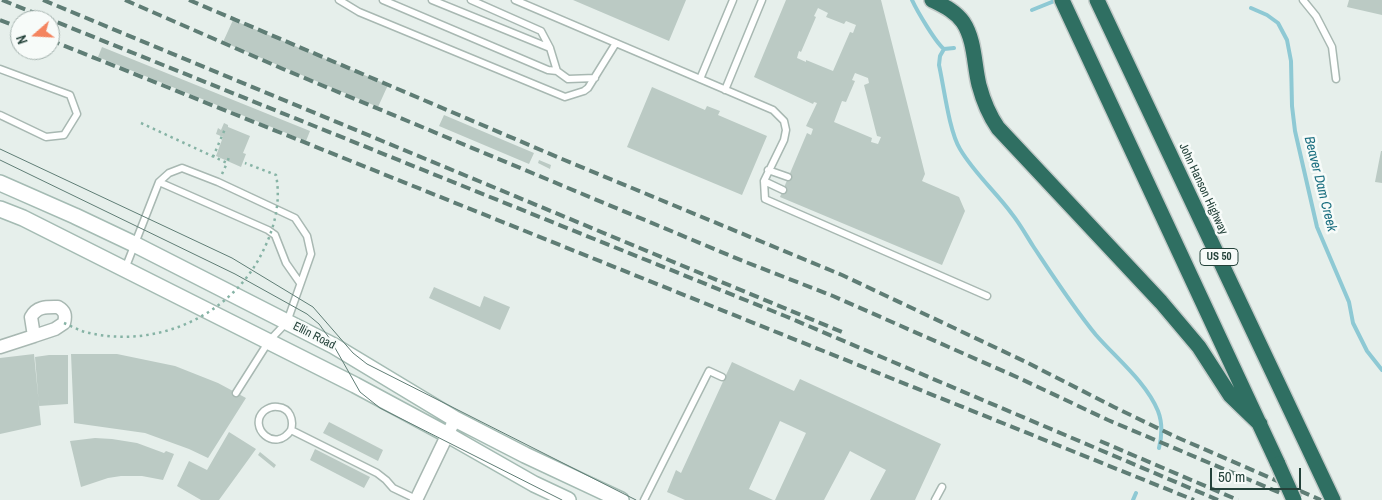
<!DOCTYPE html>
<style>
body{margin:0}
#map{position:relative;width:1382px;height:500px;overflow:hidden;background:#e6efeb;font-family:"Archivo Narrow",sans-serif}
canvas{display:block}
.north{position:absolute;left:10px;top:10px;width:50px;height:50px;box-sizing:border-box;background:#f7fbf9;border:1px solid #a3b1ad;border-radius:50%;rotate:251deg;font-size:14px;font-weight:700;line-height:20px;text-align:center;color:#24423a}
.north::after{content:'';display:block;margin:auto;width:18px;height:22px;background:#f4845f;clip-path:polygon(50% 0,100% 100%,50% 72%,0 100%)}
.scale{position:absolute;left:1210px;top:468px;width:91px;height:22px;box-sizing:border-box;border:2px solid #24423a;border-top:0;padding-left:6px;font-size:15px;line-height:18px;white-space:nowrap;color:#24423a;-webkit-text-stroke:4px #f7fbf9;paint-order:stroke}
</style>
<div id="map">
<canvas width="1382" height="500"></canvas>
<div class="north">N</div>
<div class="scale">50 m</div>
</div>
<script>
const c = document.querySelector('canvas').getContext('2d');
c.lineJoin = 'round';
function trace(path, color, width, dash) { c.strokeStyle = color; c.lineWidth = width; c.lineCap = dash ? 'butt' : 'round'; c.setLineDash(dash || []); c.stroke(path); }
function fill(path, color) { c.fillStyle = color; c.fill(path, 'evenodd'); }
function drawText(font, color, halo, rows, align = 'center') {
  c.font = font + ' "Archivo Narrow",sans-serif'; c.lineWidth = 5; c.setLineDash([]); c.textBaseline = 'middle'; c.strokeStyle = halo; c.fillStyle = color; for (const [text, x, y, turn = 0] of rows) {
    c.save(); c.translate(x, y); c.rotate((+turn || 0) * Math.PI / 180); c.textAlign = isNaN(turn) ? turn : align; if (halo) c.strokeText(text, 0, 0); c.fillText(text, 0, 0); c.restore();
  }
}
const stream = new Path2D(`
 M 912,0 C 917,11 936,43 944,49 L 954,48
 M 1251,8 L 1267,15 L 1278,23 L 1287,40 L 1291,61 L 1292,106 L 1295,131 L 1317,227 L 1349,302 L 1353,323 L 1367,351 L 1382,370
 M 1032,10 L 1057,0
 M 944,49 L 940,56 L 939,65 C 944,87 949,131 960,149 C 974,173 996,192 1012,214 C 1020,224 1026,235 1033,246 C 1053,276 1073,307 1096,335 C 1117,359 1146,382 1158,411 C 1163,424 1162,436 1159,448
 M 1133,500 L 1136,493`);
const building = new Path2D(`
 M 573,0 L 686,0 L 669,41 Z
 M 786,0 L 881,0 L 925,174 L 922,181 L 959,197 L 965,211 L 942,265 L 780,197 L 807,133 L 811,135 L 813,129 L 806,126 L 817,103 L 814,102 L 813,104 L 754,77 ZM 818,8 L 828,13 L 826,17 L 844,24 L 846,21 L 856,25 L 853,33 L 850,32 L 833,71 L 806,60 L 806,62 L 797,58 L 799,51 L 801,52 L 816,17 L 814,16 ZM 855,73 L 868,78 L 869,83 L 864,85 L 877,136 L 881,137 L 878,144 L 871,142 L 872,138 L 834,122 L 842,101 L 846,102 L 855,81 L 852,80 Z
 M 1349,0 L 1382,0 L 1382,15 L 1347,7 Z
 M 233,20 L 388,85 L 378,107 L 223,42 Z
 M 102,47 L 310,131 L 306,141 L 98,57 Z
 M 652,87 L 705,110 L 707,106 L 720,111 L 718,115 L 767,136 L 742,195 L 627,147 Z
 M 444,115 L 534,153 L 529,164 L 439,126 Z
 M 224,123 L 228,125 L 228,127 L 250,136 L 243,153 L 246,154 L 241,167 L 216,156 L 223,137 L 216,134 L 218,128 L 221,130 Z
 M 1381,151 L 1382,151 L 1382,183 L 1375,182 Z
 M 539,160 L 551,165 L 550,169 L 538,163 Z
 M 434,287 L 480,307 L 484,296 L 510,307 L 500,330 L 429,298 Z
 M 34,354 L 41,425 L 0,434 L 0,358 Z
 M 71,354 L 117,354 L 175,366 L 218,383 L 246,398 L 208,458 L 189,449 L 145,433 L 74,423 Z
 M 49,355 L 68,355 L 68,404 L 39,406 L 35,357 Z
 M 732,362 L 794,391 L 800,379 L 941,444 L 915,500 L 870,500 L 886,470 L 850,451 L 824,500 L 775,500 L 806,433 L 780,421 L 749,489 L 773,500 L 685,500 L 667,492 L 676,470 L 681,473 Z
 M 329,422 L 383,450 L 378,461 L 323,433 Z
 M 229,432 L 256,449 L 219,500 L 201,500 L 177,486 L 189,461 L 207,470 Z
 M 95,438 L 112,439 L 137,443 L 164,453 L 166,451 L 174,454 L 163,480 L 142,476 L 121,476 L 108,478 L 81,487 L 70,441 Z
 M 315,449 L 370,477 L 364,488 L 310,460 Z
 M 260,452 L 276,465 L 274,468 L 258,455 Z`);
const path = new Path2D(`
 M 141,123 L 227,163 L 229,157
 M 213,157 L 225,129
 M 222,174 L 227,163`);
const lane = new Path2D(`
 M 339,0 L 359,12 L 565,97 L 584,91 L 588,88 L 616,43
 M 383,0 L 548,70 L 557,71
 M 432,0 L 550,48
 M 471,0 L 541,31 L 550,48 L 557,71 L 568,79 L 595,78
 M 515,0 L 773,110 L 784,121 L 786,130 L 784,140 L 764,181 L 765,199 L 987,296
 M 1303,0 L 1316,16 L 1332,47 L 1336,79
 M 0,69 L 70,95 L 77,114 L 64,135 L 46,137 L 0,115
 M 700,79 L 733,0
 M 725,90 L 762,0
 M 768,170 L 788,177
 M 764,181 L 783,190
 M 159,182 L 268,230 L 275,235 L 286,263 L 300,283
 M 125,269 L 159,182 L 169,173 L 182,168 L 218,182 L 295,218 L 307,236 L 311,254 L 287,322 L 269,341 L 236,393
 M 291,430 C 294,420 290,408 278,407 C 273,406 268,408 264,411 C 247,427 275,454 291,430 L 377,473 L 386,480 L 393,488 L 416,499
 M 644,500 L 709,371 L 722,377
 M 935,500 L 942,487`);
const street = new Path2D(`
 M 58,307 C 65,311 66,315 64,323 L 55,329 L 34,336 L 31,317 C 37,306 47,307 58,307 Z
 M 0,347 L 34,336
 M 416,500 L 455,419`);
const secondary = new Path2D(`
 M 0,183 L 75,216 L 134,244 L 334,346 L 455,419 L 525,455 L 621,500
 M 0,209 L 23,218 L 355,385 L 448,435 L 534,484 L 568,500`);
const highway = new Path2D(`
 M 932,0 C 944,6 955,11 963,22 C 975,40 974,65 979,85 C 983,100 989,115 998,128 L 1161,302 L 1199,347 L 1230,395 L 1260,424
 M 1062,0 L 1278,464
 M 1097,0 L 1333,500`);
const tram = new Path2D(`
 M 0,149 L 232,258 L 313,307 L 353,353 L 367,364 L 636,500
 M 0,160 L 235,274 L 307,314 L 319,324 L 330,339 L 360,392 L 380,408 L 562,500`);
const rail = new Path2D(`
 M 2,0 L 785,316 L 1218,500
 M 43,0 L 842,332
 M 125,0 L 283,69 L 743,261 L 833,296 L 1019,378 L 1108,420 L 1297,500
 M 189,0 L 562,159 L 842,275 L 1026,362 L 1114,407 L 1174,436 L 1321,500
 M 0,20 L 20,28
 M 50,40 L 1194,500
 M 1100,441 L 1238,500`);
const pathBridge = new Path2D(`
 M 64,323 C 71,326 78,330 85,332 C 156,350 233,316 264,249 C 275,226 281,201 276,175 L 245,163`);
const highwayBridge = new Path2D(`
 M 1278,464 L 1294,500`);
const shields = [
 [1219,257,38]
];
const shieldNames = [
 ["US 50",1219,257]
];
const streetNames = [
 ["John Hanson Highway",1203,189,65],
 ["Ellin Road",314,336,27]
];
const waterNames = [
 ["Beaver Dam Creek",1320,184,76]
];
trace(stream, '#8ec9d4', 4);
fill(building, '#bbcac4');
trace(lane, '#a8b8b2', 9);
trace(street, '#a8b8b2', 15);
trace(secondary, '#a4bbb3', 18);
trace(highway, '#c2cac8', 18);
trace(path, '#86b3a5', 2.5, [2.5, 4]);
trace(lane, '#fff', 6);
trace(street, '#fff', 12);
trace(secondary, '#fff', 15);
trace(highway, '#2f6f62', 15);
trace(tram, '#5f7d75', 1);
trace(rail, '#5f7d75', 4, [10, 5]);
trace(highwayBridge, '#c2cac8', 18, []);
trace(pathBridge, '#86b3a5', 2.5, [2.5, 4]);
trace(highwayBridge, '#2f6f62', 15);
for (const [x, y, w] of shields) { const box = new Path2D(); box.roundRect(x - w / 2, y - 8.5, w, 17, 4); c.fillStyle = '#f7fbf9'; c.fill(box); trace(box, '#24423a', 1); }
drawText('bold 11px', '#24423a', null, shieldNames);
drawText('12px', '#24423a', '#f7fbf9', streetNames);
drawText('italic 14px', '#1c6f80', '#f7fbf9', waterNames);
</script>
